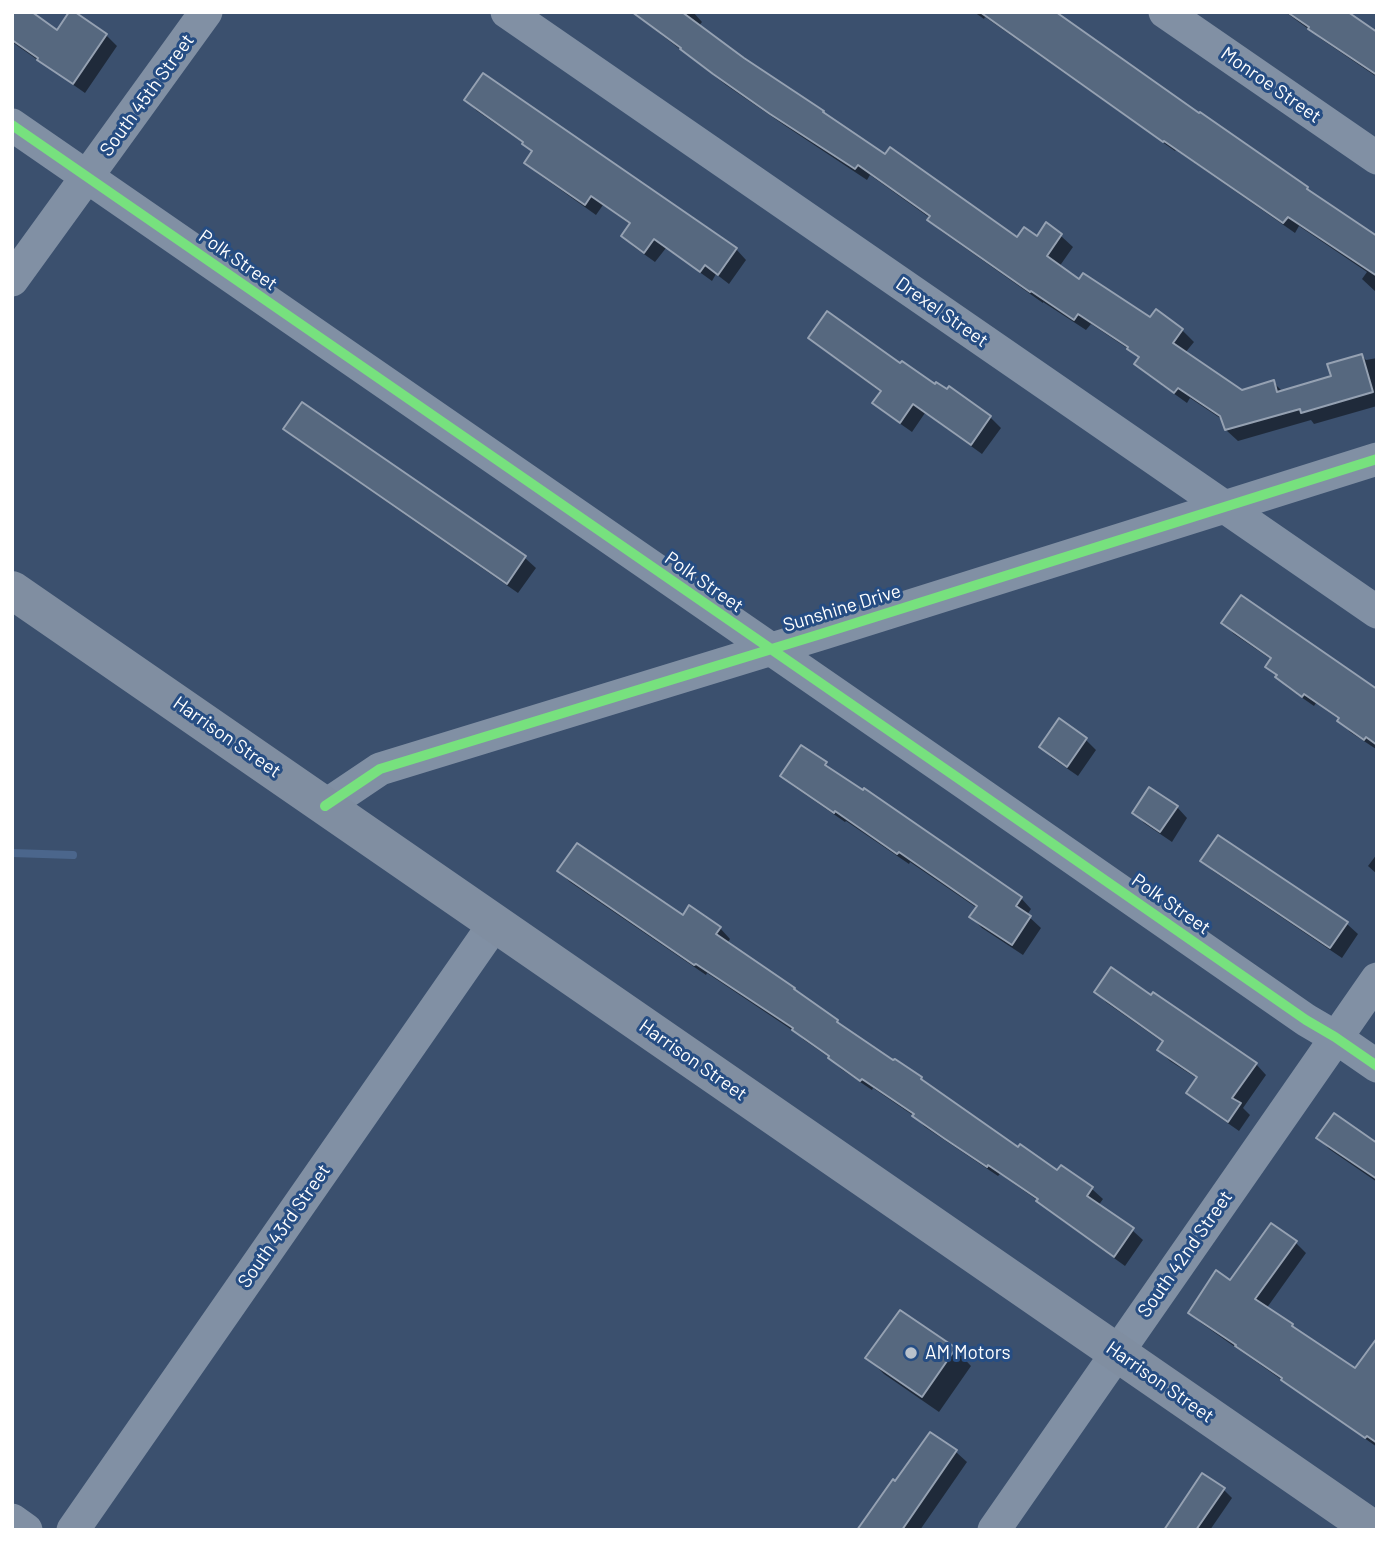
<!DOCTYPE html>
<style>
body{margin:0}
#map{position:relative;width:1389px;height:1542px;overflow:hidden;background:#3b506e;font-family:Barlow,sans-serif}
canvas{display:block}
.frame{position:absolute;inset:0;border:14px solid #fff;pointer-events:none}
</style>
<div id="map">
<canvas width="1389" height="1542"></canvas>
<div class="frame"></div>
</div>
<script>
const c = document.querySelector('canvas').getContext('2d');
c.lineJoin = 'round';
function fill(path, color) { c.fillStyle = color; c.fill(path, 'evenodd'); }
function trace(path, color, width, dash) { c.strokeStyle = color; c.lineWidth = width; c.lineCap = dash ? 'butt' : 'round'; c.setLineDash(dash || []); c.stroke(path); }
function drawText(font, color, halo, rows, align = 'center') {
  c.font = font + ' Barlow,sans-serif'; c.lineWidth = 6; c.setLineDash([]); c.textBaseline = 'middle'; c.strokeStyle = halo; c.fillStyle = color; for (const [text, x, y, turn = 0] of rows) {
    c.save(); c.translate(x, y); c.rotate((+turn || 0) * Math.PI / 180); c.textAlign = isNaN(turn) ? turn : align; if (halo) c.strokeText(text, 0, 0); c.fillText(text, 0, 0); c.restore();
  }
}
const shadow = new Path2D(`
 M 12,12 L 58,32 L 106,35 L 117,46 L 85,93 L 12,42 Z
 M 632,12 L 693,12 L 702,22 L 698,27 L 828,118 L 1017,239 L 1037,238 L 1047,225 L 1061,236 L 1073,247 L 1059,267 L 1079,281 L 1150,320 L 1182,330 L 1194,342 L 1185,353 L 1242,391 L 1273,382 L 1283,392 L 1333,378 L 1362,356 L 1366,360 L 1377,358 L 1377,406 L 1314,424 L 1311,420 L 1238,441 L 1226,430 L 1223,420 L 1190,398 L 1187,403 L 1148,375 L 1136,364 L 1140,359 L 1136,354 L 1091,324 L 1086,330 L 1043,302 L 1043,303 L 941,231 L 929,220 L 930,218 L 870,175 L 867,180 L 784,125 L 726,85 Z
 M 974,12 L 1052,12 L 1260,155 L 1307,189 L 1315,196 L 1377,238 L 1377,293 L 1362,279 L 1367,272 L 1299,226 L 1295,233 L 1176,150 L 1175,151 L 985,17 L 984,19 Z
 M 1285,12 L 1346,12 L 1377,34 L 1377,77 L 1321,39 L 1314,33 Z
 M 466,100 L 736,249 L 746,260 L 729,284 L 716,274 L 712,281 L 666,248 L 655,262 L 634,247 L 623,236 L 631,225 L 603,205 L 596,215 L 537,173 L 526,163 L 533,153 L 526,145 L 477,111 Z
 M 811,337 L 901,366 L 947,392 L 950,388 L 990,417 L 1001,428 L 982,454 L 925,413 L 912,432 L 885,413 L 875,403 L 882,393 L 821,348 Z
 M 302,404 L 525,558 L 536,568 L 518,593 L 296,439 L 285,429 Z
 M 1223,623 L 1377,691 L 1376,749 L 1350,732 L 1340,720 L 1316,703 L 1314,706 L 1288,688 L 1267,666 L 1272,660 L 1234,634 Z
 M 1086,740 L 1096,750 L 1078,776 L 1052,758 L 1041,747 Z
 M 826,764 L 836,775 L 1021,898 L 1031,909 L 1027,915 L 1041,928 L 1023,955 L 982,928 L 971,917 L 977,908 L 910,862 L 909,864 L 846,821 L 845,822 L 793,786 L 782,776 Z
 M 1177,807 L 1187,818 L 1172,842 L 1144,823 L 1134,812 Z
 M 1218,837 L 1347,924 L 1358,934 L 1342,958 L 1213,871 L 1202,860 Z
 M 1377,854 L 1377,874 L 1368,866 Z
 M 559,871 L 683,917 L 720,928 L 730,939 L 727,944 L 837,1021 L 847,1031 L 921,1079 L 931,1088 L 1019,1149 L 1058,1173 L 1062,1167 L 1092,1189 L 1103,1199 L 1098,1206 L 1132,1230 L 1143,1240 L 1125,1266 L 1049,1211 L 1037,1200 L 1000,1174 L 998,1176 L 925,1127 L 914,1116 L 873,1088 L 872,1090 L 841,1069 L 833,1060 L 804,1040 L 798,1034 L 707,973 L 706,975 L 570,882 Z
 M 1096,992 L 1256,1064 L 1266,1075 L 1243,1108 L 1250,1115 L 1239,1131 L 1199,1103 L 1189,1092 L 1198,1079 L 1170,1061 L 1159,1050 L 1164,1043 L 1107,1003 Z
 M 1319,1138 L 1377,1146 L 1377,1182 L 1329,1149 Z
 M 1296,1243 L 1306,1253 L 1266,1309 L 1292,1326 L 1300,1334 L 1356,1371 L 1377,1341 L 1377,1447 L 1201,1323 L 1190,1313 L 1231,1282 Z
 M 955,1349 L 971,1366 L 939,1412 L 884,1374 L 868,1358 Z
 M 930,1434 L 956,1452 L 967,1462 L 920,1530 L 859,1530 L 896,1484 Z
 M 1203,1475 L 1224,1490 L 1232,1498 L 1210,1530 L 1166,1530 Z`);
const stream = new Path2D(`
 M 12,853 L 73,855`);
const building = new Path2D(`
 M 12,12 L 32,12 L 57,30 L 69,12 L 75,12 L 107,34 L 73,84 L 37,60 L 38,58 L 12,40 Z
 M 632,12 L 682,12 L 744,58 L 824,111 L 823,112 L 885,154 L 890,147 L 1017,237 L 1024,227 L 1037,236 L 1046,222 L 1062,234 L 1047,256 L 1079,279 L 1083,273 L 1150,317 L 1156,309 L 1183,329 L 1173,343 L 1242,390 L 1274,380 L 1277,392 L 1331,376 L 1327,364 L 1362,354 L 1373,392 L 1301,413 L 1300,409 L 1225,430 L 1220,416 L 1178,388 L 1174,393 L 1134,364 L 1139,357 L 1127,349 L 1128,347 L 1078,314 L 1074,320 L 1031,291 L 1030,292 L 927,220 L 930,216 L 858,165 L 855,169 L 770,114 L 713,74 L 680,49 L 681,48 Z
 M 980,12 L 1056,12 L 1199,113 L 1200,112 L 1308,187 L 1307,189 L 1377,236 L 1377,276 L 1288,217 L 1283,223 L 1164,141 L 1163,142 Z
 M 1287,12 L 1348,12 L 1377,32 L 1377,75 L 1308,29 L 1309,27 Z
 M 483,73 L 737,248 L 718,275 L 705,265 L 700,272 L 654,239 L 644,253 L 621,236 L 630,223 L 591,196 L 585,205 L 524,163 L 532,151 L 522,144 L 523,142 L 464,100 Z
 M 827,311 L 900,363 L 902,361 L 935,384 L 936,382 L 947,389 L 949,386 L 991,416 L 971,445 L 913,404 L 900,423 L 872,403 L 881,391 L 808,338 Z
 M 302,402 L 526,556 L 507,584 L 283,429 Z
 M 1241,595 L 1377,689 L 1377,745 L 1366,737 L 1364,740 L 1337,721 L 1339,718 L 1304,694 L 1302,697 L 1275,677 L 1277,675 L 1265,667 L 1271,658 L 1221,623 Z
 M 1059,718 L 1087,738 L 1067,767 L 1039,747 Z
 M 801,745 L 827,762 L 825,765 L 863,790 L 864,788 L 1022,897 L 1016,906 L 1031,916 L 1012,945 L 969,917 L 977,906 L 899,852 L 897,854 L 835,811 L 834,813 L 780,776 Z
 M 1149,787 L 1178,806 L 1160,832 L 1132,813 Z
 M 1218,835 L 1348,922 L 1330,948 L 1200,861 Z
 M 577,843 L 683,915 L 689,905 L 721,927 L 716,934 L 795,988 L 794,989 L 838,1020 L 837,1022 L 893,1060 L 895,1059 L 922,1077 L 921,1079 L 1018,1147 L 1020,1144 L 1057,1170 L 1061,1165 L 1093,1187 L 1087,1196 L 1134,1228 L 1114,1257 L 1036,1201 L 1038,1199 L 988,1165 L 987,1167 L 945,1139 L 912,1116 L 914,1114 L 862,1079 L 860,1081 L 828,1058 L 829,1056 L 792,1030 L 793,1028 L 696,964 L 694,965 L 557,871 Z
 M 1111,967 L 1151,995 L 1153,992 L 1257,1063 L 1232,1098 L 1241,1103 L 1228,1122 L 1186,1093 L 1197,1077 L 1157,1050 L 1163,1041 L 1094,992 Z
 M 1334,1113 L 1377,1143 L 1377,1179 L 1316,1138 Z
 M 1271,1223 L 1297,1241 L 1255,1299 L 1293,1324 L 1292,1326 L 1355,1368 L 1377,1338 L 1377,1443 L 1367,1436 L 1365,1438 L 1281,1380 L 1282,1378 L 1235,1346 L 1236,1345 L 1188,1313 L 1216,1270 L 1230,1280 Z
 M 900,1310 L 956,1348 L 922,1397 L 865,1358 Z
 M 930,1432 L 957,1450 L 902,1530 L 857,1530 L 893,1479 L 895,1481 Z
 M 1202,1473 L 1225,1488 L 1196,1530 L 1164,1530 Z`);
const minor = new Path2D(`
 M 507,12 L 1377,612
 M 1165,12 L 1377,158
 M 12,125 C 444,424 876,720 1306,1020 L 1335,1037 L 1377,1066
 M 12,280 L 206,12
 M 325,806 L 380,769 L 824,633 L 1377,459
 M 12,1520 L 26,1530
 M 73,1530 L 495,923
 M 994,1530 L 1377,979`);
const major = new Path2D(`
 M 12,590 L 1374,1530`);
const cycleway = new Path2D(`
 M 12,125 C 444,424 876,720 1306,1020 L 1335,1037 L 1377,1066
 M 325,806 L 380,769 L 824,633 L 1377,459`);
const markers = [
 [911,1353,7,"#bac2cc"]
];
const streetNames = [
 ["Monroe Street",1271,85,35],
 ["South 45th Street",147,95,-54],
 ["Polk Street",238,260,35],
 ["Drexel Street",942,312,35],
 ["Polk Street",704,582,35],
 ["Sunshine Drive",842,608,-17],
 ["Harrison Street",227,737,35],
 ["Polk Street",1171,904,35],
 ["Harrison Street",693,1060,35],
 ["South 43rd Street",284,1226,-55],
 ["South 42nd Street",1185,1254,-55],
 ["Harrison Street",1160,1382,35]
];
const poiNames = [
 ["AM Motors",925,1353]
];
fill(shadow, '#0007');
trace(stream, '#4b668c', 8);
fill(building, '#56687f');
trace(building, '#95a1b2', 2);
trace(minor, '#8190a4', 33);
trace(major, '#808ea1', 38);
trace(cycleway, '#77e17e', 10);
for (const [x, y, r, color] of markers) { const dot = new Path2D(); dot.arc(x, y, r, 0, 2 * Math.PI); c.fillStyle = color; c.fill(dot); trace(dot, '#264d83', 2.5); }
drawText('19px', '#fff', '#264d83', streetNames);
drawText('19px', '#fff', '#264d83', poiNames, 'left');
</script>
